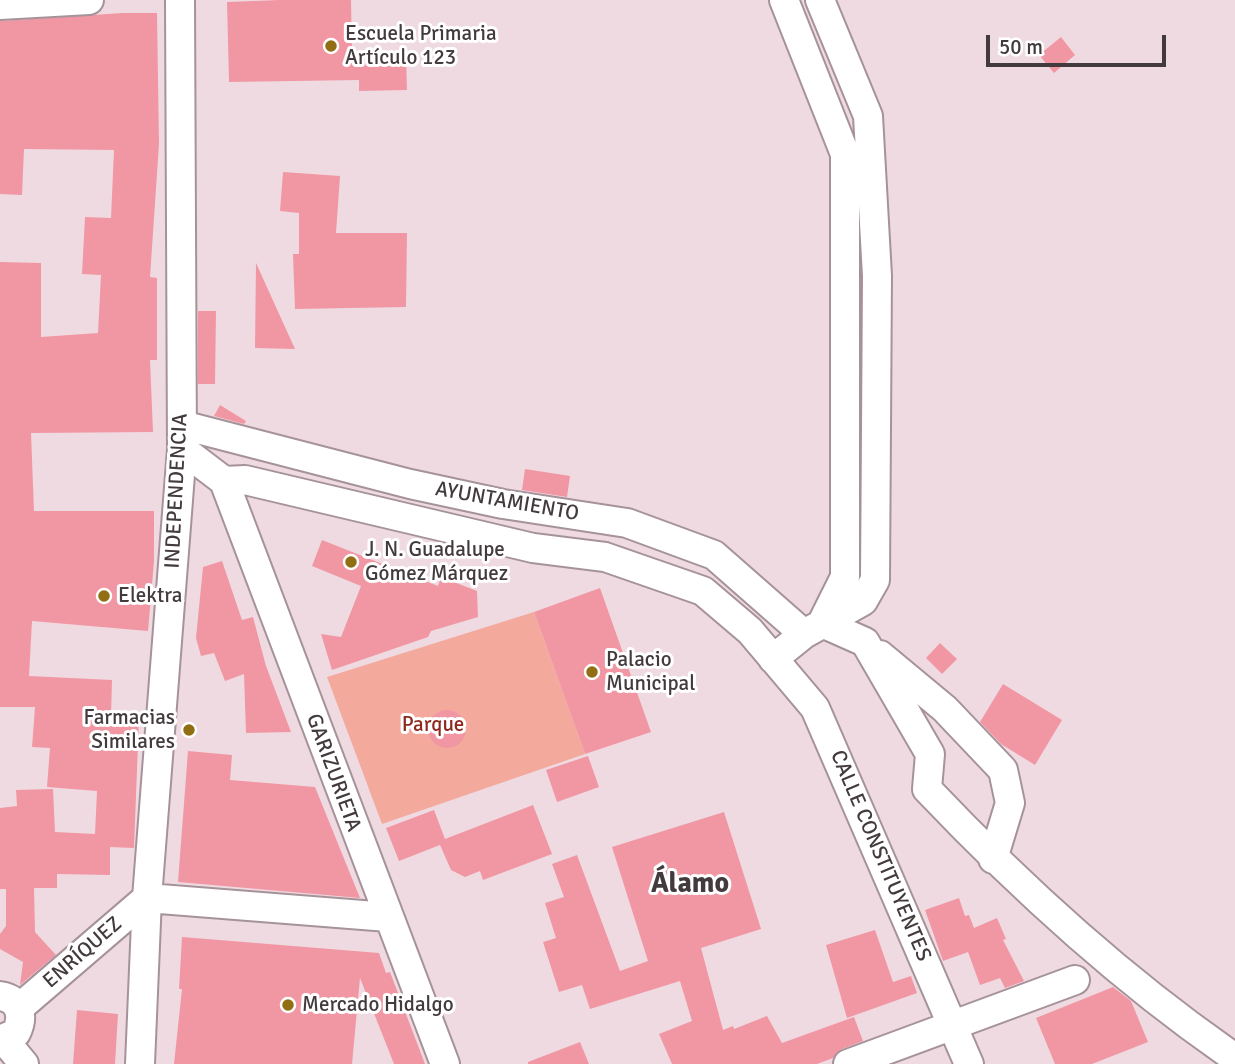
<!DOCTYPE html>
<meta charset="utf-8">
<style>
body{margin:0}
#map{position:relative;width:1235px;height:1064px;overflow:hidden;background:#efdae2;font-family:Signika,sans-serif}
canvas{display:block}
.scale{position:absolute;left:986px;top:35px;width:180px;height:32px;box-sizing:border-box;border:4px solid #433a3e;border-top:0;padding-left:9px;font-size:21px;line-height:24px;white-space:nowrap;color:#433a3e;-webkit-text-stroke:5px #fff;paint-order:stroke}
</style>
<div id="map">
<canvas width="1235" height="1064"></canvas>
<div class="scale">50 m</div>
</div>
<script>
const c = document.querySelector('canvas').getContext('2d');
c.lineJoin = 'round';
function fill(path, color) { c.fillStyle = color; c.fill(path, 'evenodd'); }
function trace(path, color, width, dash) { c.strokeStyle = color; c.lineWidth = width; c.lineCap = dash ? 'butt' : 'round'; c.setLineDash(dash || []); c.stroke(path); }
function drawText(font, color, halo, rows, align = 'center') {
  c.font = font + ' Signika,sans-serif'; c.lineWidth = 6; c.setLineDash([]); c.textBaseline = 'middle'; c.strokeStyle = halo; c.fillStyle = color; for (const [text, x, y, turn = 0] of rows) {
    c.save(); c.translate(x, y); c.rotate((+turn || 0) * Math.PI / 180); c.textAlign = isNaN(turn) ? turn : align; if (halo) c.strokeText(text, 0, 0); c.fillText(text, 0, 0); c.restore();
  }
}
const green = new Path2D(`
 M 534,612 L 585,754 L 382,824 L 327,677 Z`);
const building = new Path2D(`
 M 280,0 L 351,0 L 352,55 L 406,55 L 407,90 L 359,91 L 359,80 L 229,82 L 227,2 Z
 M 123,13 L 157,13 L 159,144 L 150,277 L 157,278 L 157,360 L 150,360 L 153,432 L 31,433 L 34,511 L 154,511 L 154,561 L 148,631 L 32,621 L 29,676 L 112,680 L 111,716 L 139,718 L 134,848 L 110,847 L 110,875 L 57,874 L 57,888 L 34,888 L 35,932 L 56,955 L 20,985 L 23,962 L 0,949 L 0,934 L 6,926 L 6,889 L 0,889 L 0,808 L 17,806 L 16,790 L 53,789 L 55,832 L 95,834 L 97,791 L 47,787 L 50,748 L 32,747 L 35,707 L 0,707 L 0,262 L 41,263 L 41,337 L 98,333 L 101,275 L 82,274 L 85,217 L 111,218 L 114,150 L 24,149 L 22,195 L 0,194 L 0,21 Z
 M 1061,37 L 1075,55 L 1054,73 L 1039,55 Z
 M 283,172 L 340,176 L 336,233 L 407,233 L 406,307 L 295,309 L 293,254 L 299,254 L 299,213 L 280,211 Z
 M 256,263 L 295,349 L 255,348 Z
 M 198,311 L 216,311 L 215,384 L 198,384 Z
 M 220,405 L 246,421 L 244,424 L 214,416 Z
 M 525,469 L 570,476 L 567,497 L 522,490 Z
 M 322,540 L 438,586 L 441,577 L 477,591 L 478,617 L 431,631 L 428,637 L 332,670 L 321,634 L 341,637 L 361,586 L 312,566 Z
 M 222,561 L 242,620 L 253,617 L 266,666 L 291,732 L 246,733 L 244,674 L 225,681 L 214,653 L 201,656 L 196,638 L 203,567 Z
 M 600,588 L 651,732 L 585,754 L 534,612 Z
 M 940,643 L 957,659 L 942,674 L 926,658 Z
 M 1003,684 L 1062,720 L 1035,765 L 1001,744 L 980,722 Z
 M428 729a19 19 0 1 1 38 0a19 19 0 1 1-38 0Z
 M 188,751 L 232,755 L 230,780 L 315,787 L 360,898 L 178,882 Z
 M 588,756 L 599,787 L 557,802 L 546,770 Z
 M 533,805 L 552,854 L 483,880 L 480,871 L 465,877 L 451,870 L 440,845 L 399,861 L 386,828 L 434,810 L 445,839 Z
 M 724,812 L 761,929 L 701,948 L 723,1030 L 733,1026 L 734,1029 L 767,1016 L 782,1043 L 854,1017 L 863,1041 L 842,1049 L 833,1058 L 817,1064 L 672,1064 L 659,1034 L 692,1021 L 680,981 L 590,1009 L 582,985 L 559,992 L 543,942 L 556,938 L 545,903 L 564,897 L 552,864 L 577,855 L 620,971 L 648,961 L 612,847 Z
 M 959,898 L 965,916 L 969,915 L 974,928 L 997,918 L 1006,939 L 1003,940 L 1024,981 L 1005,988 L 1000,978 L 980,985 L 968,952 L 943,961 L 925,910 Z
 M 875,930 L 893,982 L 911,976 L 917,993 L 847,1018 L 826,945 Z
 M 182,937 L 379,953 L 386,973 L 390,972 L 425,1064 L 394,1064 L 360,978 L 352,1064 L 174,1064 L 182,989 L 179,989 Z
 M 1113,987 L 1131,1001 L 1148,1042 L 1092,1064 L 1055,1064 L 1036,1018 Z
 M 77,1010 L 118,1014 L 115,1064 L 73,1064 Z
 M 580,1042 L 589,1064 L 528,1064 L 528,1062 Z`);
const street = new Path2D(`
 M 784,0 L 845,154 L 845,577 L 822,623
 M 0,5 L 89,0
 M 182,425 L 410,484 L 503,504 L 627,523 L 714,555 L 804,634
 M 182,449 L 224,481
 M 224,481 L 245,480 L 533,548 L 605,557 L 703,591 L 750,631 L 815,708 L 969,1064
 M 224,481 L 445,1064
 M 822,623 L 865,642 L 930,754 L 927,789 C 1021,888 1123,981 1235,1058
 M 880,655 L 945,709 L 1003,770 L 1010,803 L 993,859
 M 773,659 L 804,634 L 863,601 L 875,580 L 877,276 L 868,116 L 820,0
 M 0,996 C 21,999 24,1017 16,1033 L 0,1040
 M 19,1008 L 147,898 L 388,917
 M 4,1040 L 24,1064
 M 140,1064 L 147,898 L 182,449 L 180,0
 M 848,1064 L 1075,980`);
const markers = [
 [331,46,7,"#916d13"],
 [351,562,7,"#916d13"],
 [104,596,7,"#916d13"],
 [592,672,7,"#916d13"],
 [189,730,7,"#916d13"],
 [288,1005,7,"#916d13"]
];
const poiNames = [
 ["Escuela Primaria",345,34],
 ["Artículo 123",345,58],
 ["J. N. Guadalupe",365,550],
 ["Gómez Márquez",365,574],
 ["Elektra",118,596],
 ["Palacio",606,660],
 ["Municipal",606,684],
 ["Farmacias",175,718,"right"],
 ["Similares",175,742,"right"],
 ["Mercado Hidalgo",302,1005]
];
const streetNames = [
 ["INDEPENDENCIA",177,491,-87],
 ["AYUNTAMIENTO",507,502,10],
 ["GARIZURIETA",333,773,70],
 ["CALLE CONSTITUYENTES",880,856,67],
 ["ENRÍQUEZ",83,953,-41]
];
const parkNames = [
 ["Parque",433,725]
];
const districtNames = [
 ["Álamo",690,885]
];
fill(green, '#f4a99d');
fill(building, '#f197a3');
trace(street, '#a6939a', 32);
trace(street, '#fff', 28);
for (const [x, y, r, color] of markers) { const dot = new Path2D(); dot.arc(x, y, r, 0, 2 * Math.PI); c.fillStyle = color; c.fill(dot); trace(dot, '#fff', 2.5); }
drawText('21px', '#433a3e', '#fff', poiNames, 'left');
drawText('21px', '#433a3e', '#fff', streetNames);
drawText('21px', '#8f281e', '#fff', parkNames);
drawText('bold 28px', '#433a3e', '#fff', districtNames);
</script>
